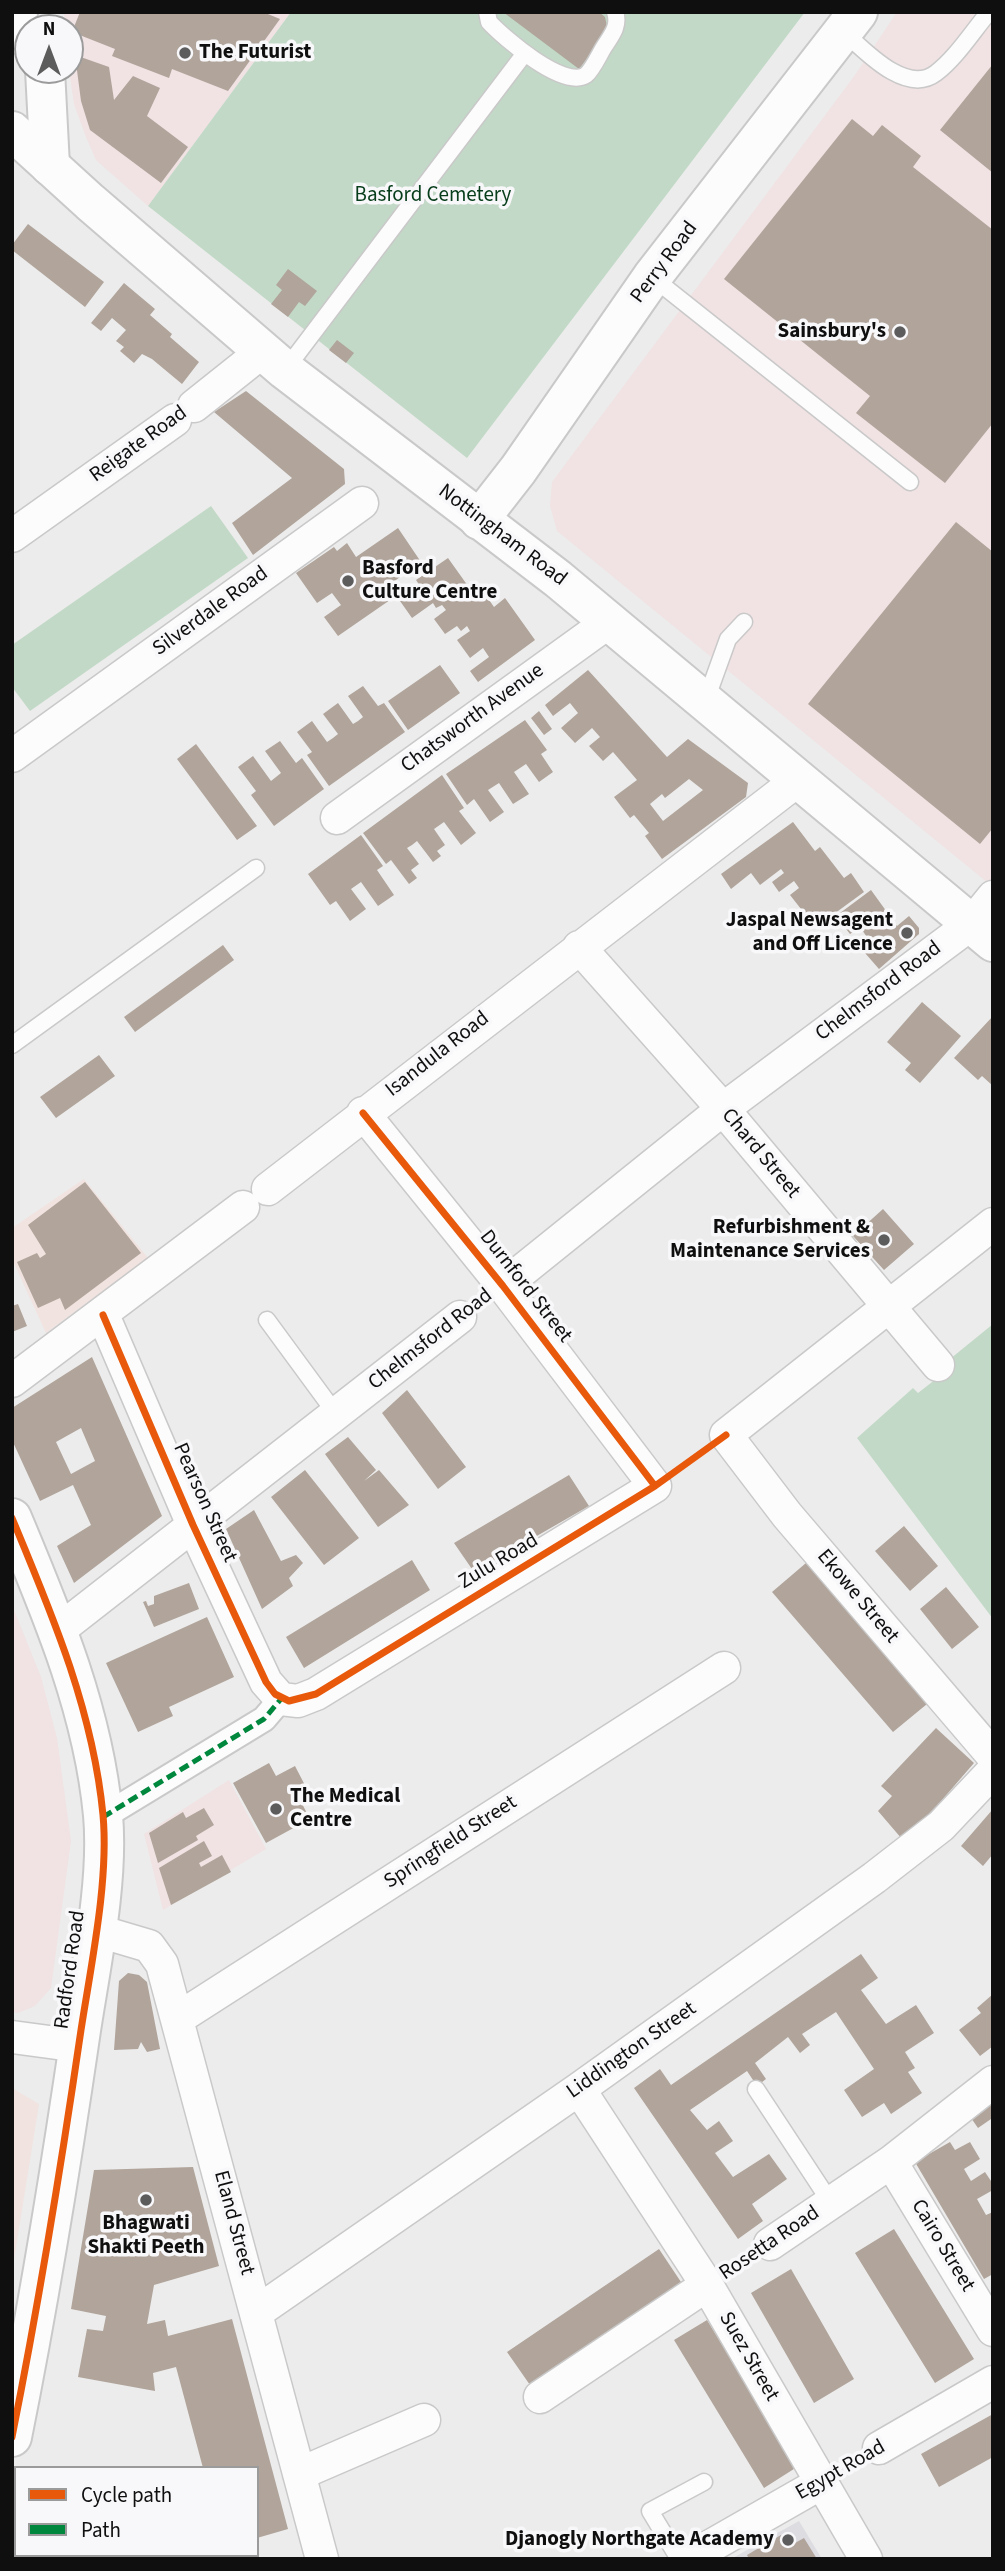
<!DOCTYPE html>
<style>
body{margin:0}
#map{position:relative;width:1005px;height:2571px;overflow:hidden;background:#ececec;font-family:"Source Sans 3",sans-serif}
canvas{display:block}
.frame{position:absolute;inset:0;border:14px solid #0f0f10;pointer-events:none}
.legend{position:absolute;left:14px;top:2466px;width:245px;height:91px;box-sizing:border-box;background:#f8f8fa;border:2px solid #9b9b9c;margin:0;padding:9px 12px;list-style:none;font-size:21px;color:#0f0f10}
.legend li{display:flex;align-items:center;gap:14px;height:35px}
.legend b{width:35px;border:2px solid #9b9b9c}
.north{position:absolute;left:14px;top:14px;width:70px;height:70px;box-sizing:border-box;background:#f8f8fa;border:2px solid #9b9b9c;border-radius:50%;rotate:0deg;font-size:19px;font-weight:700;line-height:28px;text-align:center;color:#0f0f10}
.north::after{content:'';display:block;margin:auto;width:24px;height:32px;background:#5c5c5d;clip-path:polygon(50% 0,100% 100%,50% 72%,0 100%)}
</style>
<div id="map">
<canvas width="1005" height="2571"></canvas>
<div class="frame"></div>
<ul class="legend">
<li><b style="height:9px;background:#e8590c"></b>Cycle path</li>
<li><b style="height:9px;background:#00873e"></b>Path</li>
</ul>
<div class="north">N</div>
</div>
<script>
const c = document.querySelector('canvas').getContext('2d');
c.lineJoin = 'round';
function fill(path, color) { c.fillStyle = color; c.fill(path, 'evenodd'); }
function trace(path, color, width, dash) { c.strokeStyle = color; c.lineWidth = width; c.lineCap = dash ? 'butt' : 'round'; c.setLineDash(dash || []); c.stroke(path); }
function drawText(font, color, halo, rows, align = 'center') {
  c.font = font + ' "Source Sans 3",sans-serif'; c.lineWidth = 7; c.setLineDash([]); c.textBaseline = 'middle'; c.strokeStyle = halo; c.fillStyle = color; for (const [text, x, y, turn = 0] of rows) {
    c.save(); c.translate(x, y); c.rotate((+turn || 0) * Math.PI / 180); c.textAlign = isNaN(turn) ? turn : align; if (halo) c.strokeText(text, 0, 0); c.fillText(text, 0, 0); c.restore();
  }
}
const commercial = new Path2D(`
 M 64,12 L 291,12 L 148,206 L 96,160 L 86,137 L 74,104 L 69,70 L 70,28 L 65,28 Z
 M 897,12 L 993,12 L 993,887 L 557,531 L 550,506 L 552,482 L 855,75 Z
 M 12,1605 L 41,1677 L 57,1738 L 71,1841 L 51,1988 L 35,2006 L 18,2013 L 12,2012 Z
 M 229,1780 L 266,1849 L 163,1910 L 144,1834 Z`);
const industrial = new Path2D(`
 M 84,1179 L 148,1258 L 46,1333 L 12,1259 L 12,1228 Z
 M 12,2088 L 39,2104 L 12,2272 Z`);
const built = new Path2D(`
 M 799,2521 L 822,2559 L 731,2559 Z`);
const green = new Path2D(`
 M 291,12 L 805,12 L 467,458 L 148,206 Z
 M 211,506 L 248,558 L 30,711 L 12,687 L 12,645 Z
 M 993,1324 L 993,1619 L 857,1438 L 913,1388 L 918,1393 L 954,1365 L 950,1359 Z`);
const building = new Path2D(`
 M 80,12 L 263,12 L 280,19 L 228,91 L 172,69 L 169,78 L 112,56 L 115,49 L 72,32 Z
 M 503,12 L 599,12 L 605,17 L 608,31 L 579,69 Z
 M 75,55 L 109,67 L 114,100 L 133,76 L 160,88 L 147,116 L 188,147 L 161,183 L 90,130 L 81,101 Z
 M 993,64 L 993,173 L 940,130 Z
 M 852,119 L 873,136 L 882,125 L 921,156 L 913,167 L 993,230 L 993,423 L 945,483 L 856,413 L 870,396 L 724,279 Z
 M 28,224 L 104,282 L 85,307 L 12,250 L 12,245 Z
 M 288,269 L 317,291 L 305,306 L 299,302 L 288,317 L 271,304 L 282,290 L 276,285 Z
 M 124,283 L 155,309 L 150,315 L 172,334 L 170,337 L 199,362 L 182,384 L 152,359 L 142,354 L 134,363 L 120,351 L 124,347 L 116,341 L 126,330 L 112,318 L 101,331 L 91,323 Z
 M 337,340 L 354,353 L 346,363 L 329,350 Z
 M 246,391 L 344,469 L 345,484 L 253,555 L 232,523 L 292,478 L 214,412 Z
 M 956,522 L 993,552 L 993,828 L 980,844 L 808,704 Z
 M 398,528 L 421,562 L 382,590 L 390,600 L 338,636 L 324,617 L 341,605 L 332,593 L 317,603 L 296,573 L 334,547 L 337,551 L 347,543 L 356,557 Z
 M 448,558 L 468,586 L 476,581 L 494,607 L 505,598 L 535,640 L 478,682 L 470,671 L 489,657 L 483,648 L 470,658 L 457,640 L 470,631 L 467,626 L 461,631 L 457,626 L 445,634 L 434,619 L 446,610 L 442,605 L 436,608 L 433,603 L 412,618 L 400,601 L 420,586 L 416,580 Z
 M 440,665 L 460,693 L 408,730 L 388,701 Z
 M 588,670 L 667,757 L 688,739 L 748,783 L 746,797 L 662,859 L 645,836 L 649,833 L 634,815 L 630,818 L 614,797 L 637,780 L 613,752 L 603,761 L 589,746 L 600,737 L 592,728 L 575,743 L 561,728 L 578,713 L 570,703 L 553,716 L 545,705 ZM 689,779 L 703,790 L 663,821 L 650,804 L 662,794 L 665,798 Z
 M 363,686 L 378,706 L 384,703 L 405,732 L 329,786 L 307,755 L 312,752 L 297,732 L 312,721 L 327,742 L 333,738 L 338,734 L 323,714 L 338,703 L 353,724 L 358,721 L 363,717 L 348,696 Z
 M 539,711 L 552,729 L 544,735 L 531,718 Z
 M 525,720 L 547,750 L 541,754 L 553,772 L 539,782 L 526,764 L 514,772 L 529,794 L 513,804 L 499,783 L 488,790 L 504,812 L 490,822 L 474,799 L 467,805 L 446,774 Z
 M 280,741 L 296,763 L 302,758 L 324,789 L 274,826 L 251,795 L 256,791 L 238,767 L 253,756 L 271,781 L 281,773 L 265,751 Z
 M 196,744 L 257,826 L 237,840 L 177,759 Z
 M 442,775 L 464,808 L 459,811 L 476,833 L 461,845 L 444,822 L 434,829 L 445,845 L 437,851 L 441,856 L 433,862 L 417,841 L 412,845 L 407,848 L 419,864 L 411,870 L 417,878 L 409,884 L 391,860 L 386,864 L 363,833 Z
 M 793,822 L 815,851 L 820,847 L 844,878 L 851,873 L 864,892 L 827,919 L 823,914 L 804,927 L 794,915 L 801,909 L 790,895 L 799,888 L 794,881 L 779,892 L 772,882 L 784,873 L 781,869 L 760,885 L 751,873 L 731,889 L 721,874 Z
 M 361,835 L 383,866 L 377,870 L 394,895 L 378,906 L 361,882 L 351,889 L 366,909 L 350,921 L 336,901 L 330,905 L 308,874 Z
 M 871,890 L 897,926 L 909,916 L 919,928 L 919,934 L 879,969 L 865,953 L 873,946 L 860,927 L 850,934 L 836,916 Z
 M 223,945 L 234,960 L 135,1032 L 124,1017 Z
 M 922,1002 L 961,1036 L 920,1083 L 905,1070 L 911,1063 L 887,1042 Z
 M 993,1016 L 993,1086 L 982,1076 L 978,1080 L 954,1058 Z
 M 99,1055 L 115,1076 L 56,1118 L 40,1097 Z
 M 85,1182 L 141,1253 L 65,1310 L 60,1298 L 38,1308 L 17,1262 L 37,1253 L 40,1258 L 46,1254 L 28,1225 Z
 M 883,1209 L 914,1244 L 884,1270 L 853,1236 Z
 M 18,1304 L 27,1326 L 12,1332 L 12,1306 Z
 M 92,1357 L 162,1516 L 74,1583 L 57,1546 L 91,1525 L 73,1485 L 40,1501 L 12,1440 L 12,1408 ZM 81,1428 L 95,1461 L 71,1474 L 56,1442 Z
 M 407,1390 L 466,1467 L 438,1489 L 382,1413 Z
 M 348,1437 L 376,1470 L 364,1481 L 379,1470 L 409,1505 L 378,1527 L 325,1454 Z
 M 305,1470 L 359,1538 L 324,1565 L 271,1497 Z
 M 569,1475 L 589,1506 L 474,1572 L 454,1543 Z
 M 254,1510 L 281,1561 L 296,1555 L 303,1563 L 289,1578 L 293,1586 L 262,1609 L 226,1529 Z
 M 904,1526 L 938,1566 L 910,1591 L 875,1551 Z
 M 412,1560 L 430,1590 L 304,1668 L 286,1637 Z
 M 806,1563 L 927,1704 L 893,1732 L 772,1592 Z
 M 189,1583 L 199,1609 L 154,1627 L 143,1602 L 146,1601 L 148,1606 L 154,1604 L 154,1596 Z
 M 946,1587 L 979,1627 L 952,1649 L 920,1609 Z
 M 207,1617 L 234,1677 L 169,1707 L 173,1716 L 138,1732 L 106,1663 Z
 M 936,1728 L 974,1763 L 917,1829 L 902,1839 L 878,1811 L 892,1796 L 881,1786 Z
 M 269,1763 L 276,1776 L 295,1766 L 309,1793 L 299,1798 L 310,1819 L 266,1843 L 233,1783 Z
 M 204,1808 L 214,1825 L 196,1836 L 198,1840 L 158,1863 L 149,1833 L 183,1812 L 186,1818 Z
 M 993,1809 L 993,1854 L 983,1866 L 961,1846 Z
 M 204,1841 L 212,1856 L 199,1863 L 201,1867 L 222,1855 L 231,1872 L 171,1905 L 159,1868 Z
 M 861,1954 L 878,1978 L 861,1990 L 886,2024 L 916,2005 L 934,2033 L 905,2052 L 915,2068 L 908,2072 L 922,2093 L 891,2114 L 884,2103 L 862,2117 L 844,2090 L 874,2069 L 836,2012 L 802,2034 L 810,2045 L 800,2053 L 788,2037 L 755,2063 L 766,2079 L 757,2086 L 747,2071 L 690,2110 L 707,2130 L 719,2121 L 733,2141 L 715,2153 L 733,2177 L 769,2154 L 787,2179 L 752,2204 L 763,2221 L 738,2239 L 634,2088 L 660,2069 L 671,2085 Z
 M 128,1973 L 139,1975 L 147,1982 L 160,2049 L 147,2052 L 141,2042 L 138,2049 L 114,2050 L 119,1981 Z
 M 993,1994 L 993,2046 L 980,2056 L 959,2030 L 981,2013 L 977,2008 Z
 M 993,2098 L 993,2121 L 991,2119 L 978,2128 L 969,2115 Z
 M 950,2142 L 955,2150 L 970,2142 L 980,2159 L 964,2169 L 971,2181 L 985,2172 L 993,2184 L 993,2190 L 977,2199 L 986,2215 L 993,2212 L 993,2274 L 984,2279 L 915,2162 Z
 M 193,2167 L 219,2266 L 154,2285 L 147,2324 L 165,2320 L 168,2336 L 232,2319 L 288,2529 L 257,2538 L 257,2468 L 203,2468 L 176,2367 L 153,2373 L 155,2391 L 78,2377 L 87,2329 L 103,2331 L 106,2316 L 71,2309 L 94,2170 Z
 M 894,2229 L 974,2359 L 935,2383 L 855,2253 Z
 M 659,2249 L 681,2282 L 530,2385 L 507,2352 Z
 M 791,2269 L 854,2379 L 814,2403 L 751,2293 Z
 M 707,2320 L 797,2467 L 764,2488 L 674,2340 Z
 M 993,2414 L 993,2457 L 939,2487 L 921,2454 Z
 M 781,2535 L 788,2547 L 804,2538 L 817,2559 L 749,2559 L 747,2555 Z`);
const service = new Path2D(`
 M 487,12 L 489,22 C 504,38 564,90 586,75 C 593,69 599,55 604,47 C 611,36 620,26 615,12
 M 844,32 C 864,50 906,96 936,73 C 956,58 973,31 989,12
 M 652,277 L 910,482
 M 285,370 L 525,53
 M 706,700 L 728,639 L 744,622
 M 12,1045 L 256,868
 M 267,1320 L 336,1414
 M 756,2089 L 831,2203
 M 679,2559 L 650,2511 L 704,2482`);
const pedestrian = new Path2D(`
 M 103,1817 L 264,1719 L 281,1699`);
const minor = new Path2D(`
 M 194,406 L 263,351
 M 12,536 L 175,420
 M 12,756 L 362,503
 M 337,818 L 610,621
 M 579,947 L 723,1109 L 938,1365
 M 268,1189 L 798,780
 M 993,1224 L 726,1435 L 787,1515 L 993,1756
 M 503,1286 L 723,1109 L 971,924 L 993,897
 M 103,1315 L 193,1525 L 266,1682 L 281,1699 L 298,1701 L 316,1694 L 655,1486 L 503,1286 L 363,1113
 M 12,1381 L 243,1207
 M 59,1630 L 460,1317
 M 95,1930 L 149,1946 L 162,1964 L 322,2559
 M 177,2019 L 724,1668
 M 12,2037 L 79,2046
 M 579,2089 L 707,2285 L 866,2559
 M 891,2162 L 993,2330
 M 770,2244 L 891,2162 L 993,2082
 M 257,2312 L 579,2089 L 874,1878 L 941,1826 L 993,1771
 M 540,2397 L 707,2285
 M 879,2448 L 993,2382
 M 299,2474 L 424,2420
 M 688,2559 L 821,2483`);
const tertiary = new Path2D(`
 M 479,520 L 518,470 L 652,277 L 858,12
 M 12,1518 C 52,1614 93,1710 103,1815 C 109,1880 91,1965 81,2030 C 61,2167 39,2302 12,2437`);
const secondary = new Path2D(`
 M 12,131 L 90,202 L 285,370 L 558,579 L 993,942`);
const trunk = new Path2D(`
 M 12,34 L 18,12
 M 45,70 L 50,166`);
const quiet = new Path2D(`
 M 103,1817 L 264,1719 L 281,1699`);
const cycleway = new Path2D(`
 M 363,1113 L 503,1286 L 655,1486
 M 103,1315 L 193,1525 L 266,1682 L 275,1694 L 289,1701 L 316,1694 L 655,1486 L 726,1435
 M 12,1518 C 52,1614 93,1710 103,1815 C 109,1880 91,1965 81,2030 C 61,2167 39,2302 12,2437`);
const markers = [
 [185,53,7,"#5c5c5d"],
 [900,332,7,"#5c5c5d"],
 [348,581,7,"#5c5c5d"],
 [907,933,7,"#5c5c5d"],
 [884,1240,7,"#5c5c5d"],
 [276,1809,7,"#5c5c5d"],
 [146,2200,7,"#5c5c5d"],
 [788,2540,7,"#5c5c5d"]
];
const poiNames = [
 ["The Futurist",199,53,"left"],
 ["Sainsbury's",886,332],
 ["Basford",362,569,"left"],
 ["Culture Centre",362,593,"left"],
 ["Jaspal Newsagent",893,921],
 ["and Off Licence",893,945],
 ["Refurbishment &",870,1228],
 ["Maintenance Services",870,1252],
 ["The Medical",290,1797,"left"],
 ["Centre",290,1821,"left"],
 ["Bhagwati",146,2224,"center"],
 ["Shakti Peeth",146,2248,"center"],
 ["Djanogly Northgate Academy",774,2540]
];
const parkNames = [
 ["Basford Cemetery",433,196]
];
const streetNames = [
 ["Perry Road",665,263,-53],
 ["Reigate Road",139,445,-36],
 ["Nottingham Road",502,536,37],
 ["Silverdale Road",211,612,-36],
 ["Chatsworth Avenue",473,719,-36],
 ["Chelmsford Road",879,992,-37],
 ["Isandula Road",438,1055,-38],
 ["Chard Street",760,1154,50],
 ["Durnford Street",525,1287,52],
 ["Chelmsford Road",431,1340,-38],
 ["Pearson Street",204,1503,66],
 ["Zulu Road",499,1562,-31],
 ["Ekowe Street",857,1597,50],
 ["Springfield Street",451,1843,-33],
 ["Radford Road",71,1970,-82],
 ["Liddington Street",632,2051,-35],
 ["Eland Street",233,2223,75],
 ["Rosetta Road",770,2244,-34],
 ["Cairo Street",942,2246,59],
 ["Suez Street",748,2357,60],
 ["Egypt Road",841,2471,-30]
];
fill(commercial, '#f1e2e3');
fill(industrial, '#f1e3e0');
fill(built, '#dcdce1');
fill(green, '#c3d9c7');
fill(building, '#b0a49b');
trace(service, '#c9c9c9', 19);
trace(pedestrian, '#c9c9c9', 28);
trace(minor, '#c9c9c9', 35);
trace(tertiary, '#c9c9c9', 42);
trace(secondary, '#c9c9c9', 42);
trace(trunk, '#c9c9c9', 42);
trace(service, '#fcfcfc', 16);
trace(pedestrian, '#fcfcfc', 24);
trace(minor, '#fcfcfc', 32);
trace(tertiary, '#fcfcfc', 38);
trace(secondary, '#fcfcfc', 38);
trace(trunk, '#fcfcfc', 38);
trace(quiet, '#00873e', 5, [10, 5]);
trace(cycleway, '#e8590c', 7);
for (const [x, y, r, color] of markers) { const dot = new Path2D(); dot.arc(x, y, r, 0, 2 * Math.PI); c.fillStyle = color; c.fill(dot); trace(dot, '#f8f8fa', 2.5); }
drawText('bold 21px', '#0f0f10', '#f8f8fa', poiNames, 'right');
drawText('21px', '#073d1a', '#f8f8fa', parkNames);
drawText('21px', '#0f0f10', '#f8f8fa', streetNames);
</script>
